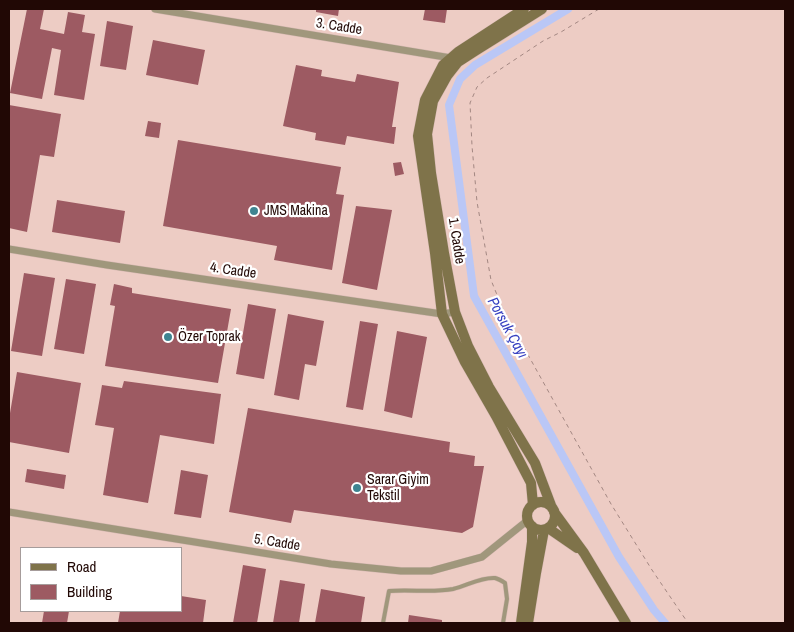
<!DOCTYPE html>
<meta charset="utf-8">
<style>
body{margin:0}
#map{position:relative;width:794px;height:632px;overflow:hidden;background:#fadcd5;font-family:"Archivo Narrow",sans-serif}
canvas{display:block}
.frame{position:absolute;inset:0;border:10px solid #210805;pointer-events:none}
.legend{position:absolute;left:20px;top:547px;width:162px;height:65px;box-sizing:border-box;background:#fff;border:1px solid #a69c9b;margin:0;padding:6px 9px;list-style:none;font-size:15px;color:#210805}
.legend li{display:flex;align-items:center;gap:10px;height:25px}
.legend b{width:25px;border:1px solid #a69c9b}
</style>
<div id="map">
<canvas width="794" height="632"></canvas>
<div class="frame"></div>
<ul class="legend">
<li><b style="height:6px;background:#7f734a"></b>Road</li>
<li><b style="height:14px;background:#9d5a62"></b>Building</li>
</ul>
</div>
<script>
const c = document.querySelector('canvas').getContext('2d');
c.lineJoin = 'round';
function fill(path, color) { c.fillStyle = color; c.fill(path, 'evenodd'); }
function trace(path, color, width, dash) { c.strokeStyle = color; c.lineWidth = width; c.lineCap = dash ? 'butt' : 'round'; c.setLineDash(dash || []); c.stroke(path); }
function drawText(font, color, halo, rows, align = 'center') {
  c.font = font + ' "Archivo Narrow",sans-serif'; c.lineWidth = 4.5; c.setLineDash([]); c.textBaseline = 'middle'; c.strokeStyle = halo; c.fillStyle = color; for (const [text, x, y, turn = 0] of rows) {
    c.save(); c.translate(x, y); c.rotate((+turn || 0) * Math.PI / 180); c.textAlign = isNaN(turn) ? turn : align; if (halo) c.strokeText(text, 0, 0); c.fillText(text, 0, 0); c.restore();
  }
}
const built = new Path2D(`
 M 9,9 L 785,9 L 785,623 L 9,623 ZM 21,548 L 181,548 L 181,611 L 21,611 Z`);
const canal = new Path2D(`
 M 568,9 L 475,65 L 460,79 L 449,105 L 474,296 L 619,557 L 654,610 L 665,623`);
const building = new Path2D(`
 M 27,9 L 44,9 L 40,29 L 64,34 L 68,12 L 85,15 L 82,32 L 95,34 L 84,100 L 54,95 L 61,50 L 52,48 L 42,99 L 10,93 Z
 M 316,9 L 339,9 L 338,16 L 316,12 Z
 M 425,9 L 447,9 L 445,23 L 423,20 Z
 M 107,21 L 133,26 L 126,70 L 100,66 Z
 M 153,40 L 205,50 L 198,85 L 146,75 Z
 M 296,65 L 322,70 L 321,76 L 355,82 L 357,74 L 399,82 L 392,127 L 396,127 L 394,144 L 347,136 L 345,145 L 315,140 L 316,133 L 283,126 Z
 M 9,105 L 61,114 L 54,157 L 40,155 L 27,232 L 9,228 Z
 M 148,121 L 161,123 L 159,138 L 145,136 Z
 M 178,140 L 341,167 L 336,194 L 344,195 L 332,270 L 274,260 L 277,246 L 163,226 Z
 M 401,162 L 404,174 L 395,176 L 393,163 Z
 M 57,200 L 125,211 L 120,243 L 52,232 Z
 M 356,206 L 392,210 L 377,290 L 342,283 Z
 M 24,273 L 55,278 L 42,356 L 11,351 Z
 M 66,279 L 96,284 L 84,354 L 54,349 Z
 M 114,284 L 132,288 L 132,293 L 231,309 L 218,383 L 105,366 L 115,306 L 110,305 Z
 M 248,304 L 276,309 L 264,379 L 236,374 Z
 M 288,314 L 324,321 L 316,366 L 305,364 L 299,400 L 274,395 Z
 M 360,321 L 378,324 L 363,410 L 346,407 Z
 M 397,331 L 427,337 L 412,418 L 384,411 Z
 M 17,372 L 81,383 L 69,453 L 9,442 L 9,419 Z
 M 124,381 L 221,394 L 214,444 L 160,435 L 148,503 L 103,495 L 114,428 L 95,425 L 100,397 L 102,385 L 122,388 Z
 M 248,408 L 450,442 L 449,452 L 475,456 L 474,466 L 484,466 L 473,527 L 462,533 L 294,510 L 291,523 L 229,512 Z
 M 27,469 L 66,475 L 64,489 L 25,482 Z
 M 181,470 L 208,475 L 201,518 L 174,514 Z
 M 243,565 L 266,569 L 257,623 L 233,623 Z
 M 280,580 L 305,584 L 299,623 L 273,623 Z
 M 321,589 L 365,597 L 361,623 L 315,623 Z
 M 181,596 L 206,600 L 203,623 L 118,623 L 120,611 L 181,611 Z
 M 44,611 L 69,611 L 67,623 L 42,623 Z
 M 409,615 L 442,620 L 442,623 L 408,623 Z`);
const path = new Path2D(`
 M 599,9 L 561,32 L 543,41 L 487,78 L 477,87 L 470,103 L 472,146 L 477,202 L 491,280 L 506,317 L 522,344 L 611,504 L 652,570 L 688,623`);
const lane = new Path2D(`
 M 383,623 L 389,591 C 410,589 432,593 453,589 C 467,586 480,577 495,578 C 499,579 502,581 505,583 L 507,599 L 503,623`);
const street = new Path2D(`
 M 155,9 L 451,58 L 453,59
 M 9,249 L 107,265 L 442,314 L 455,312
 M 9,512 L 331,564 L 401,571 L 431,571 L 482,557 L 528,520`);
const secondary = new Path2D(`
 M 524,9 L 458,52 L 443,65 L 425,100 L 418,136 L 435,253 L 442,314 L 465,362 L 496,416 L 531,483 L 533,505
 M 542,9 L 475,51 L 458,62 L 447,76 L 433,101 L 427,134 L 431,173 L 444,253 L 455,312 L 468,346 L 489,387 L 535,463 L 552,508
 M527 516a14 14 0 1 1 28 0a14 14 0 1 1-28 0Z
 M 554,512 L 584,553 L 626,623
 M 548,528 L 577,548
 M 521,623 L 532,542 L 532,526
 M 528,623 L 536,573 L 544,530`);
const markers = [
 [254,211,5,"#3f8491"],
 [168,337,5,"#3f8491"],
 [357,488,5,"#3f8491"]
];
const streetNames = [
 ["3. Cadde",339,27,9],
 ["1. Cadde",456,241,81],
 ["4. Cadde",233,271,8],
 ["5. Cadde",277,543,9]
];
const poiNames = [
 ["JMS Makina",264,211],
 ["Özer Toprak",178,337],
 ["Sarar Giyim",367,480],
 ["Tekstil",367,496]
];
const waterNames = [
 ["Porsuk Çayı",507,328,61]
];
fill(built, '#edccc4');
trace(canal, '#bac7f6', 8);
fill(building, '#9d5a62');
trace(lane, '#d7bab4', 5);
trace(street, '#d7bab4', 8);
trace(secondary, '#d7bab4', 11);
trace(path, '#a38782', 1, [4, 4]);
trace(lane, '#a0977c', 4);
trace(street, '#a0977c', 7);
trace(secondary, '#7f734a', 10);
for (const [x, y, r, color] of markers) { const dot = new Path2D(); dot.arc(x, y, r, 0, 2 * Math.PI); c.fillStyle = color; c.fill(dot); trace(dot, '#fff', 2); }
drawText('14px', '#210805', '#fff', streetNames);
drawText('14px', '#210805', '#fff', poiNames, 'left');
drawText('italic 15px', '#3740c0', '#fff', waterNames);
</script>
